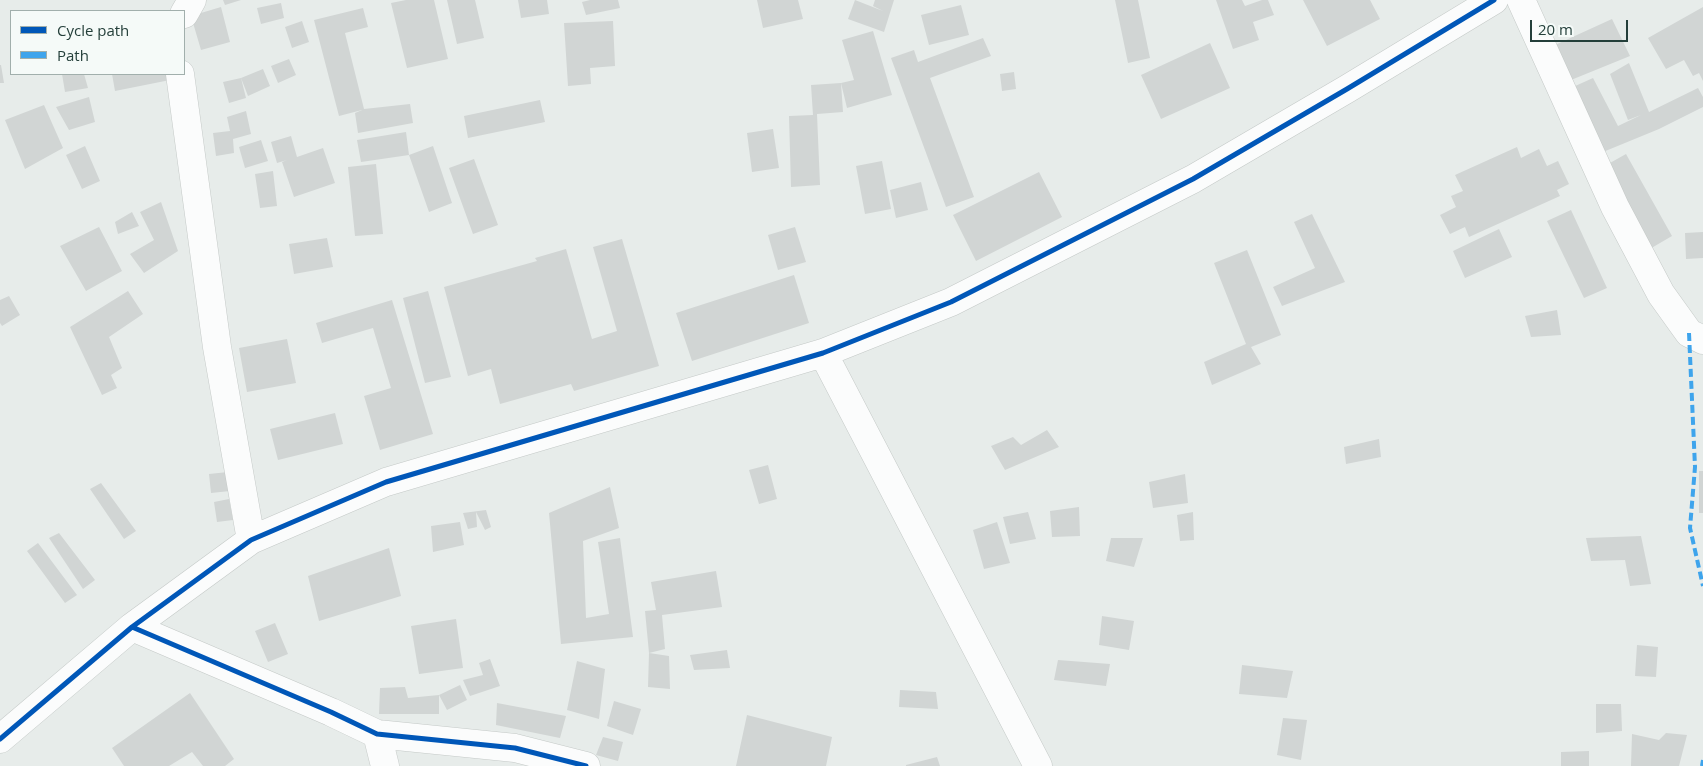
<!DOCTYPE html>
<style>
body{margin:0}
#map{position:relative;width:1703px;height:766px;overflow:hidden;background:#e7ecea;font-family:"Open Sans",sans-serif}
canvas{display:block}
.legend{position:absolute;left:10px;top:10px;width:175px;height:65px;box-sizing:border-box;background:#f5faf8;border:1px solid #a1afac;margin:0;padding:6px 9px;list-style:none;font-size:15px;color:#243f3a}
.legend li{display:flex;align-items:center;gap:10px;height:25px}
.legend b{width:25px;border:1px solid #a1afac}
.scale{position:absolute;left:1530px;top:20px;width:98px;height:22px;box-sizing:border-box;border:2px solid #243f3a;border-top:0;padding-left:6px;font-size:15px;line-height:18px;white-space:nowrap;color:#243f3a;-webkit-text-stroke:4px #f5faf8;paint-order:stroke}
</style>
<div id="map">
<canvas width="1703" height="766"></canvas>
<ul class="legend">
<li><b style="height:6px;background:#0057b8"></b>Cycle path</li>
<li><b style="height:6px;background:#3ea4ec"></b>Path</li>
</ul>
<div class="scale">20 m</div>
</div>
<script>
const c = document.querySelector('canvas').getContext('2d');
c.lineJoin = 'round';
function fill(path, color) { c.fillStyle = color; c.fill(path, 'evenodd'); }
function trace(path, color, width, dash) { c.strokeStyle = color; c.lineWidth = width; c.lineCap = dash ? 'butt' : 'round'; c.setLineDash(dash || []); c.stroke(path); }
const building = new Path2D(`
 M 223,0 L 241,0 L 225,5 Z
 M 406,0 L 434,0 L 448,59 L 407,68 L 391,3 Z
 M 447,0 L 475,0 L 484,38 L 457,44 Z
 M 518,0 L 547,0 L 549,14 L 521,18 Z
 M 590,0 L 618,0 L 620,8 L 586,15 L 582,2 Z
 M 757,0 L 798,0 L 803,19 L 763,28 Z
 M 855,0 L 883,11 L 873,6 L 875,0 L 894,0 L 884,32 L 848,19 Z
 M 1115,0 L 1138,0 L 1150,58 L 1128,63 Z
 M 1216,0 L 1242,0 L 1245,6 L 1262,0 L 1268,0 L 1274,15 L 1253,22 L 1259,40 L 1233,49 Z
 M 1303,0 L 1370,0 L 1380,19 L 1327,46 Z
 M 281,3 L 284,18 L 261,24 L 257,8 Z
 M 961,5 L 969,35 L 929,45 L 921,15 Z
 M 221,7 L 230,42 L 201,50 L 191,16 Z
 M 1703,7 L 1703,81 L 1699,73 L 1693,76 L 1684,60 L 1666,69 L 1648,38 Z
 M 363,8 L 368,27 L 345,33 L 364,109 L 410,104 L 413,123 L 358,133 L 355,113 L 362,110 L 339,116 L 314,20 Z
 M 1612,19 L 1630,56 L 1571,80 L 1555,45 Z
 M 302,21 L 309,42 L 292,48 L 285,27 Z
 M 613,21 L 615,66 L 590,68 L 591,84 L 568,86 L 564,23 Z
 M 873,31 L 892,95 L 847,108 L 841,83 L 843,112 L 817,114 L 820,185 L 791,187 L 789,116 L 813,115 L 811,85 L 841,83 L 854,80 L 842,40 Z
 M 983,38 L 991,56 L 930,78 L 974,197 L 946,207 L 891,58 L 914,50 L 918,62 Z
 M 1210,43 L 1230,88 L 1161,119 L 1141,75 Z
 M 289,59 L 296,75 L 278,83 L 271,66 Z
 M 1629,63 L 1649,112 L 1698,88 L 1703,97 L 1703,107 L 1659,129 L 1603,152 L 1573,87 L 1593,78 L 1618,126 L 1641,115 L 1628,120 L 1610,74 Z
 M 0,65 L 1,65 L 4,83 L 0,83 Z
 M 263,69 L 270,86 L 248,96 L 241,78 Z
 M 1014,72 L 1016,89 L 1002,91 L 1000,74 Z
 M 62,74 L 84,74 L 88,88 L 65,92 Z
 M 112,74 L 169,74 L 170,80 L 115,91 Z
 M 241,78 L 246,98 L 229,103 L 223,82 Z
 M 89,97 L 95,122 L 69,130 L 56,107 Z
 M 540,100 L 545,122 L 468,138 L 464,116 Z
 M 44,105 L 63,148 L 25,169 L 5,120 Z
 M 246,111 L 251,134 L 233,139 L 234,153 L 216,156 L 213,133 L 230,131 L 227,117 Z
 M 773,129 L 779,168 L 752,172 L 747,133 Z
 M 406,132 L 409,155 L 433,146 L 452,203 L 429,212 L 409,155 L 361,162 L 357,140 Z
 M 291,136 L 297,157 L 323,148 L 335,183 L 294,197 L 282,162 L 287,160 L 277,163 L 271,142 Z
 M 261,140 L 268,161 L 245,168 L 239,147 Z
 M 85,146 L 100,181 L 82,189 L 66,155 Z
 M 1517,147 L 1521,158 L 1539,149 L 1547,166 L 1558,161 L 1569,184 L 1557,190 L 1560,196 L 1469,237 L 1465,227 L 1450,234 L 1440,215 L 1456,207 L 1451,196 L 1463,191 L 1455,175 Z
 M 1626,154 L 1672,236 L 1648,250 L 1601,168 Z
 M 474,159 L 498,225 L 473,234 L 449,168 Z
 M 882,161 L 891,209 L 865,214 L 856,166 Z
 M 376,164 L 383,234 L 355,236 L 348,167 Z
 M 273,171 L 277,206 L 260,208 L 255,174 Z
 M 1039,172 L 1062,217 L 976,261 L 953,215 Z
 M 921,182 L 928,210 L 896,218 L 890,190 Z
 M 161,202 L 178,251 L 144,273 L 130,254 L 154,240 L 140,212 Z
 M 1571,210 L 1607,288 L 1584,298 L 1547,221 Z
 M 132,212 L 139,226 L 118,234 L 115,222 Z
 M 1312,214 L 1345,282 L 1282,306 L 1273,287 L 1315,268 L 1294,222 Z
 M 99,227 L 122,271 L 86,291 L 60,246 Z
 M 795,227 L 806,262 L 778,270 L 768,235 Z
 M 1499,229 L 1512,257 L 1465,278 L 1453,251 Z
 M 1703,232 L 1703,258 L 1686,259 L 1685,233 Z
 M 327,238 L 333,267 L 294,274 L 289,244 Z
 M 622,239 L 659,366 L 574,391 L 571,384 L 500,404 L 491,369 L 468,376 L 444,287 L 537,261 L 535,258 L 566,249 L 592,339 L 617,331 L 593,247 Z
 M 1247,250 L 1281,335 L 1251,347 L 1261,364 L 1212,385 L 1204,362 L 1246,344 L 1214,263 Z
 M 794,275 L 809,323 L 692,361 L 676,313 Z
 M 128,291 L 143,314 L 109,337 L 122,368 L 111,375 L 117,388 L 102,395 L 70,327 Z
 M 428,291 L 451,377 L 425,383 L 403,298 Z
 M 9,296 L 20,315 L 2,326 L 0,323 L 0,300 Z
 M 392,300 L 433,434 L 380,450 L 364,396 L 391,388 L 373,328 L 322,343 L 316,323 Z
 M 1557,310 L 1561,335 L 1531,337 L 1525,316 Z
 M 287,339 L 296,383 L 247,392 L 239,348 Z
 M 335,413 L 343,444 L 278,460 L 270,429 Z
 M 1047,430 L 1059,447 L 1005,470 L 991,446 L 1013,437 L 1021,445 Z
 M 1379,439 L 1381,457 L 1346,464 L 1344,447 Z
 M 768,465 L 777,499 L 759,504 L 749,470 Z
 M 1699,471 L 1703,471 L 1703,513 L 1699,513 Z
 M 228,472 L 230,491 L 211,493 L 209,474 Z
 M 1185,474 L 1188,503 L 1153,508 L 1149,482 Z
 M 101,483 L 136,531 L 124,539 L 90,489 Z
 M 610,487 L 619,528 L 583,541 L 586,618 L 609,614 L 598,542 L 620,538 L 633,637 L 561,644 L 549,513 Z
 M 229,499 L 233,520 L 217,522 L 214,502 Z
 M 1079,507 L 1080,536 L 1052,537 L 1050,511 Z
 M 486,510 L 491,527 L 485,530 L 476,512 L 477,527 L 468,529 L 463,513 Z
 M 1028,512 L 1036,539 L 1010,544 L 1003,517 Z
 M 1193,512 L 1194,540 L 1180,541 L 1177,515 Z
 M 460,522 L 464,545 L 433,552 L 431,526 Z
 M 997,522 L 1010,563 L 984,569 L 973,530 Z
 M 59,533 L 95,580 L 83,589 L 49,538 Z
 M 1641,536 L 1651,584 L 1630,586 L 1625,560 L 1591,561 L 1586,538 Z
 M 1111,538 L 1143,538 L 1134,567 L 1106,561 Z
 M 38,543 L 77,595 L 65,603 L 27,551 Z
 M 389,548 L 401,596 L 319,621 L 308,576 Z
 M 716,571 L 722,607 L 662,615 L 665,649 L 649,653 L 645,611 L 656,610 L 651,582 Z
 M 1102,616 L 1134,621 L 1129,650 L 1099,645 Z
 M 456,619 L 463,668 L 419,674 L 411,626 Z
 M 275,623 L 288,654 L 268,662 L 255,631 Z
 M 1637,645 L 1658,647 L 1656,677 L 1635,676 Z
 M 727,650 L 730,668 L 694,670 L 690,655 Z
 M 649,653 L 669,656 L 670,689 L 648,687 Z
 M 490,659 L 500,686 L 470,696 L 463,680 L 483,675 L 479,663 Z
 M 1058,660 L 1110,664 L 1106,686 L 1054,680 Z
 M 577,661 L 605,669 L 599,719 L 567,710 Z
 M 1242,665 L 1293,671 L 1287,698 L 1239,694 Z
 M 460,685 L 467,700 L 447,710 L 439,695 Z
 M 405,687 L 408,698 L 439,695 L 439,714 L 379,714 L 380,688 Z
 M 900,690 L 936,692 L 938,709 L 899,707 Z
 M 190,693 L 234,759 L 225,766 L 203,766 L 192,752 L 169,766 L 124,766 L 112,748 Z
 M 614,701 L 641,709 L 633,735 L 607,726 Z
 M 497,703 L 566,716 L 560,738 L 496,725 Z
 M 1596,704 L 1621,704 L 1622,731 L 1596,733 Z
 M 747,715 L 832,737 L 826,766 L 736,766 Z
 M 1283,718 L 1307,720 L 1301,760 L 1277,755 Z
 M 1666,733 L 1687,735 L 1679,766 L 1631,766 L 1632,734 L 1659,740 Z
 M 603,737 L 623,742 L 618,761 L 596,755 Z
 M 1589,751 L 1589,766 L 1561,766 L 1561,752 Z
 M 937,757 L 940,766 L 906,766 L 906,765 Z`);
const street = new Path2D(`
 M 1521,0 L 1615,207 L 1661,294 L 1689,333 L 1703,340
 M 184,14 L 192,0
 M 180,74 L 217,347 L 251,540
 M 823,353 L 1038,766
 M 132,627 L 331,712 L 377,734 L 515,748 L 586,766
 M 377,734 L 385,766
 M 0,739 L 132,627 L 251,540 L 386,482 L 823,353 L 951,302 L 1193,179 L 1347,89 L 1494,0`);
const quiet = new Path2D(`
 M 1689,333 L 1695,467 L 1690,528 L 1703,586
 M 1702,766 L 1703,760`);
const cycleway = new Path2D(`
 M 132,627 L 331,712 L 377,734 L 515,748 L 586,766
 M 0,739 L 132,627 L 251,540 L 386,482 L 823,353 L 951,302 L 1193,179 L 1347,89 L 1494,0`);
fill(building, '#d1d5d4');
trace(street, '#c4c9c7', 29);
trace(street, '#fbfcfc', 28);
trace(quiet, '#3ea4ec', 4, [8, 4]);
trace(cycleway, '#0057b8', 5);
</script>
